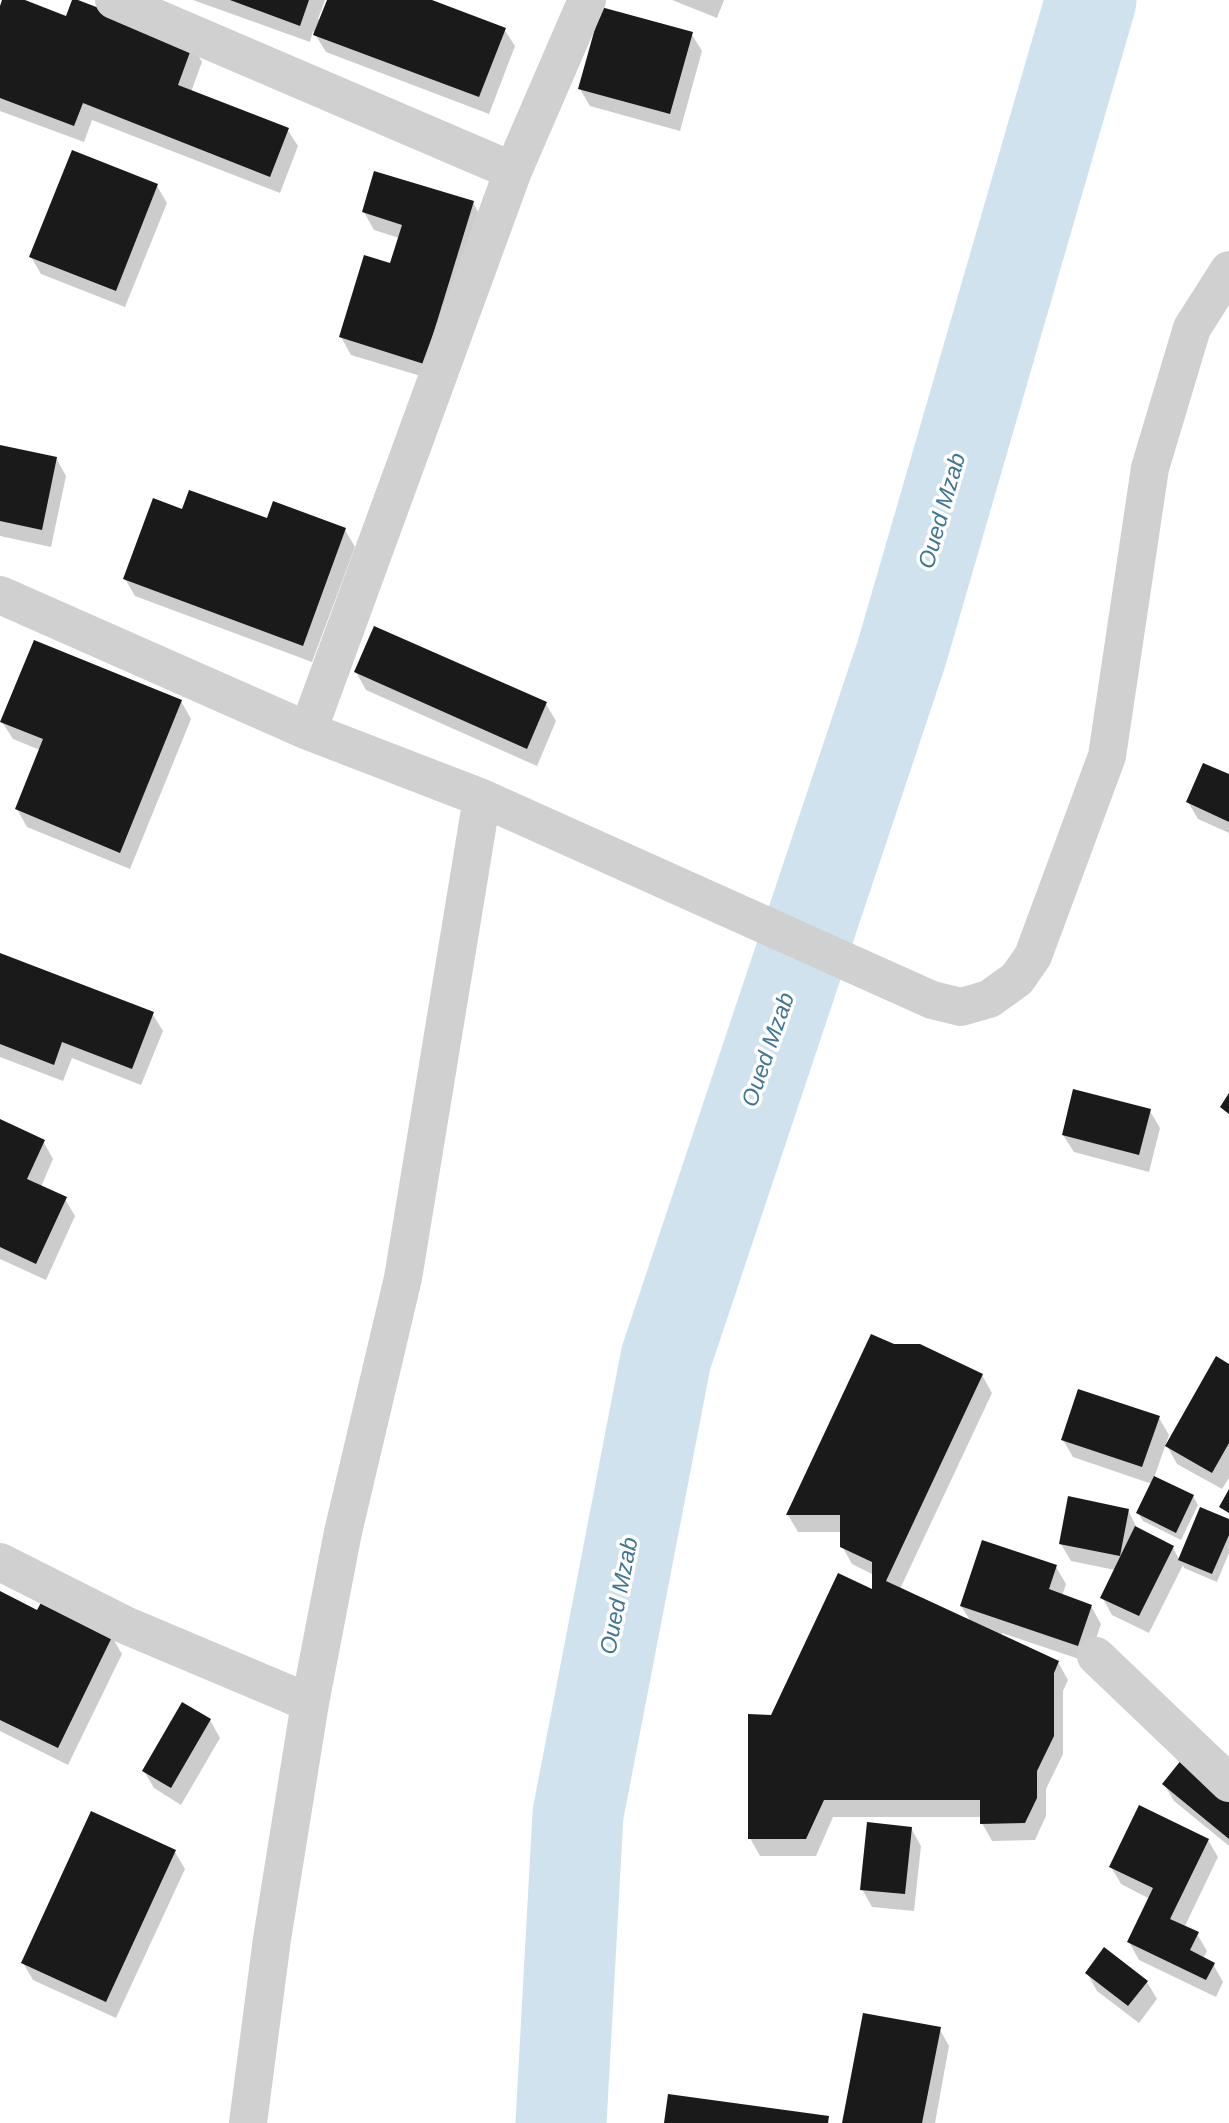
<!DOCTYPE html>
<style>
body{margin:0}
canvas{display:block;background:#fff}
</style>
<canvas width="1229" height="2123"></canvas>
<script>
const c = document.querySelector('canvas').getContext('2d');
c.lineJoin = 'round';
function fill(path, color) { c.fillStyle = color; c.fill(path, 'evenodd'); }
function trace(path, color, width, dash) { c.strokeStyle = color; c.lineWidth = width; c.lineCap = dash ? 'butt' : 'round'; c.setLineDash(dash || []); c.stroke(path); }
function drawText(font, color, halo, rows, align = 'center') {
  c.font = font + ' Helvetica,sans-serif'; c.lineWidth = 7; c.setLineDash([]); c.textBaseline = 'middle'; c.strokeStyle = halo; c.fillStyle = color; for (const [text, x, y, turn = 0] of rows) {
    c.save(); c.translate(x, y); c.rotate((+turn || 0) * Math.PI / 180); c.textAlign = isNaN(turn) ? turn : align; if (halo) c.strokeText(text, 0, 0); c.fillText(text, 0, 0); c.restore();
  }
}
const shadow = new Path2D(`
 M 4,0 L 20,0 L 67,18 L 192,45 L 202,62 L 191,92 L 287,129 L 298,146 L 280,193 L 92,120 L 84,142 L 0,111 L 0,10 Z
 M 193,0 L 325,0 L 318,19 L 321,20 L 329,0 L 427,0 L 504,29 L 515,46 L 489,114 L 326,52 L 313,31 L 310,42 Z
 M 672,0 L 724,0 L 717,18 Z
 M 691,33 L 702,51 L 680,131 L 590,106 L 580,89 Z
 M 157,186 L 167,203 L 125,307 L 41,274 L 31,257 Z
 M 473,203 L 483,220 L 434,380 L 351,355 L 341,337 L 391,265 L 399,238 L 374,230 L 364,212 Z
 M 0,447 L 56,458 L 66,476 L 51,547 L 0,536 Z
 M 183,511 L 345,530 L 355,547 L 312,662 L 135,596 L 125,579 Z
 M 356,672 L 546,704 L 556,721 L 537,766 L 366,690 Z
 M 181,701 L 191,719 L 130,869 L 27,827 L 17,809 L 40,750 L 13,739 L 2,722 Z
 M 1229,776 L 1229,833 L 1198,819 L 1188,802 Z
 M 0,955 L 152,1013 L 163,1031 L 141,1085 L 72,1058 L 63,1081 L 0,1057 Z
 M 1150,1111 L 1160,1128 L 1149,1172 L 1074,1152 L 1063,1135 Z
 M 0,1121 L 43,1141 L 53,1159 L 41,1187 L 65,1199 L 75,1216 L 46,1280 L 0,1259 Z
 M 872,1336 L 982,1375 L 992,1393 L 900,1589 L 971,1622 L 961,1606 L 1056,1567 L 1066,1584 L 1062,1596 L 1091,1606 L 1101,1624 L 1088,1662 L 1002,1633 L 1001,1636 L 1058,1662 L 1068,1680 L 1063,1691 L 1063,1754 L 1046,1789 L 1046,1816 L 1035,1840 L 992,1841 L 982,1823 L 982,1817 L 833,1817 L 816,1856 L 760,1856 L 750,1838 L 773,1717 L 874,1591 L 874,1575 L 852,1564 L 842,1546 L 842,1532 L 798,1532 L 788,1515 Z
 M 1229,1366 L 1229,1478 L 1222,1489 L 1177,1464 L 1167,1446 Z
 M 1159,1418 L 1169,1435 L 1154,1478 L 1193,1496 L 1198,1505 L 1181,1540 L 1143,1521 L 1138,1513 L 1152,1484 L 1073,1457 L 1063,1440 Z
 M 1128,1510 L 1138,1530 L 1173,1548 L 1179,1559 L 1229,1521 L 1229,1553 L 1217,1582 L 1184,1568 L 1183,1565 L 1149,1633 L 1112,1615 L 1102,1597 L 1115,1570 L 1071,1561 L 1061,1544 Z
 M 0,1593 L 38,1612 L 112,1637 L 122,1654 L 68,1765 L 0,1731 Z
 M 210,1720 L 220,1738 L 181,1805 L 154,1788 L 144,1771 Z
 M 1164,1784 L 1229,1801 L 1229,1846 L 1174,1801 Z
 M 911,1828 L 921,1846 L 914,1911 L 872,1907 L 862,1889 Z
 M 1208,1840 L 1218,1857 L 1184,1928 L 1197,1934 L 1207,1951 L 1203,1959 L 1213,1964 L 1223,1982 L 1216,1997 L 1139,1960 L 1129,1942 L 1150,1899 L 1121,1884 L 1111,1867 Z
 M 175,1852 L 185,1869 L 116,2018 L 33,1980 L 23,1963 Z
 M 1087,1973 L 1147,1982 L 1157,1999 L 1139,2023 L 1097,1991 Z
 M 939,2028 L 949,2046 L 935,2123 L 844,2123 Z`);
const river = new Path2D(`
 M 561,2123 L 578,1814 L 666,1358 L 902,652 L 1091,0`);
const building = new Path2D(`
 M 2,0 L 25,0 L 66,16 L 72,0 L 78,0 L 193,44 L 178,85 L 289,128 L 270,177 L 83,103 L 74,126 L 0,98 L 0,6 Z
 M 230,0 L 309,0 L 300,26 Z
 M 327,0 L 432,0 L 506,28 L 479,97 L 313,35 Z
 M 601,7 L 693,32 L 670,114 L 578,89 Z
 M 72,150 L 158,184 L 116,291 L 29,257 Z
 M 374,171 L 474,201 L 424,364 L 339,337 L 364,255 L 390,263 L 402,225 L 362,212 Z
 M 0,445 L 57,457 L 42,530 L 0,521 Z
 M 189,490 L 267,518 L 273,501 L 346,528 L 303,646 L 123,579 L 153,498 L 182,509 Z
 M 374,626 L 547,702 L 527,749 L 354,672 Z
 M 34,640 L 182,700 L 120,853 L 15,809 L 43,739 L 0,722 Z
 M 1203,763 L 1229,774 L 1229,822 L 1186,802 Z
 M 0,953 L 154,1012 L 132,1069 L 62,1042 L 54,1065 L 0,1044 Z
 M 1073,1089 L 1151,1109 L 1139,1155 L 1062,1135 Z
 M 1229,1093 L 1229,1114 L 1220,1107 Z
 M 0,1119 L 45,1140 L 27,1179 L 67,1197 L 36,1264 L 0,1247 Z
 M 871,1334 L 894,1344 L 920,1344 L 983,1374 L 886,1581 L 1059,1661 L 1054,1673 L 1054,1736 L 1037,1771 L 1037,1798 L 1025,1823 L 980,1824 L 980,1800 L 824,1800 L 806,1839 L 748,1839 L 748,1714 L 771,1715 L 838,1573 L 872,1589 L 872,1562 L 840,1547 L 840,1515 L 786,1515 Z
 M 1216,1356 L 1229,1364 L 1229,1443 L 1212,1473 L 1165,1446 Z
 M 1078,1389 L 1160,1416 L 1142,1467 L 1061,1440 Z
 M 1154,1476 L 1194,1495 L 1176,1533 L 1136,1513 Z
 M 1229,1489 L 1229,1513 L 1219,1507 Z
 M 1068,1496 L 1129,1509 L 1120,1556 L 1059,1544 Z
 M 1200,1507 L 1229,1519 L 1229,1535 L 1212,1574 L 1178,1560 Z
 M 1135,1526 L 1174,1546 L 1139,1616 L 1100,1598 Z
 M 982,1540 L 1057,1565 L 1049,1589 L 1092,1605 L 1078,1646 L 960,1606 Z
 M 0,1591 L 37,1610 L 42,1601 L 113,1635 L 58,1748 L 0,1720 Z
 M 182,1702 L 211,1719 L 171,1788 L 142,1771 Z
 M 1182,1759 L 1229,1798 L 1229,1839 L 1162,1784 Z
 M 1139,1805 L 1209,1839 L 1170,1919 L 1199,1932 L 1190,1950 L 1215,1963 L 1206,1980 L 1127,1942 L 1153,1888 L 1109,1867 Z
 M 91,1811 L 176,1850 L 106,2002 L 21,1963 Z
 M 867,1822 L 912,1827 L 905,1894 L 860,1890 Z
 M 1104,1947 L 1148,1981 L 1128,2006 L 1085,1973 Z
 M 863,2013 L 941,2027 L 922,2123 L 842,2123 Z
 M 668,2094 L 829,2116 L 828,2123 L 664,2123 Z`);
const minor = new Path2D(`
 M 114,0 L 513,171 L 308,731
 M 513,171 L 587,0
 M 0,595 L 308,731 L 482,798 L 932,1000 L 961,1007 L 989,999 L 1017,979 L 1033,956 L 1107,756 L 1150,468 L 1192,328 L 1229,270
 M 0,1562 L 125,1625 L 310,1703
 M 1096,1656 L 1229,1783
 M 248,2123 L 272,1939 L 310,1703 L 343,1532 L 403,1278 L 482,798`);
const waterNames = [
 ["Oued Mzab",943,511,-74],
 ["Oued Mzab",769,1050,-71],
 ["Oued Mzab",620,1596,-79]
];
fill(shadow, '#0003');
trace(river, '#cfe2ee', 91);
fill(building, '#1a1a1a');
trace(minor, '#d0d0d0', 38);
drawText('italic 23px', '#3f7597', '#fff', waterNames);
</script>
